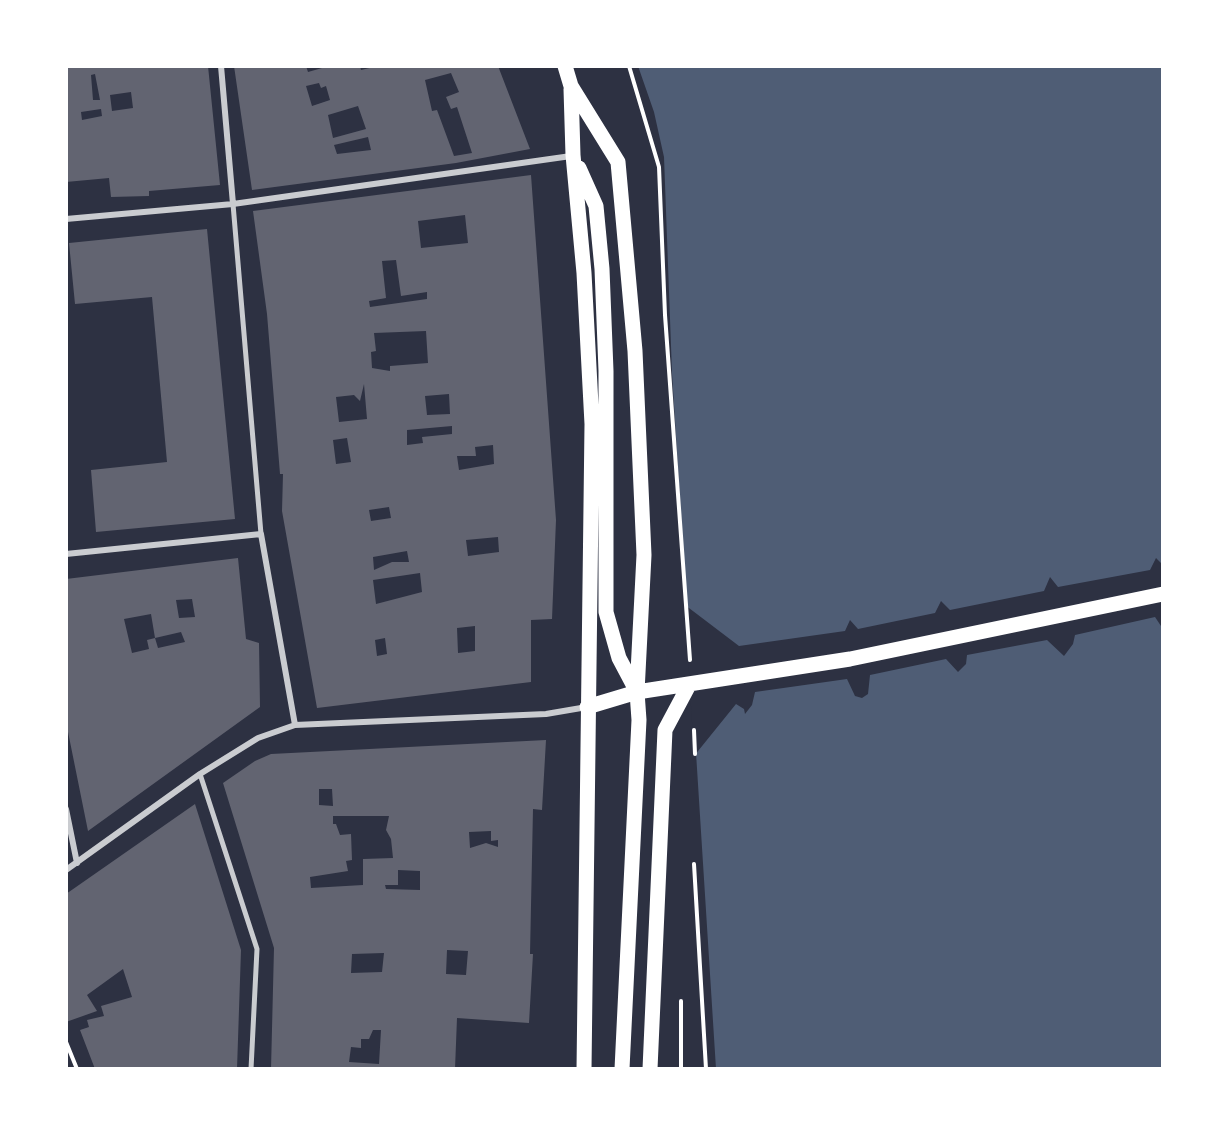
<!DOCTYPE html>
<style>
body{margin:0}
#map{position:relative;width:1229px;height:1135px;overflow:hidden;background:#2d3142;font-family:Poppins,sans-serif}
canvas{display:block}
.frame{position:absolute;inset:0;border:68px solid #fff;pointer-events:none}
</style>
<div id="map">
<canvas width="1229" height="1135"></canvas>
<div class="frame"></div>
</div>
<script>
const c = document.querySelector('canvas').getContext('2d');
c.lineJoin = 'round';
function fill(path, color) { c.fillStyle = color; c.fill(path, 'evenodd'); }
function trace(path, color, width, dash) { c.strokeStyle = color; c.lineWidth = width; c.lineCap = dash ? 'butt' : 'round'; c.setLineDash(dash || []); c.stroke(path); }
const water = new Path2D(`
 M 638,66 L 1163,66 L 1163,1069 L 716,1069 L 672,373 L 664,157 L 654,112 Z`);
const pier = new Path2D(`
 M 1156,558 L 1163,565 L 1163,629 L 1155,617 L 1075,635 L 1073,644 L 1064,656 L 1047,640 L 967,655 L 966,664 L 958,672 L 946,659 L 870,675 L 868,694 L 862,698 L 855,696 L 847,679 L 755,692 L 752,705 L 745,714 L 744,709 L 736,704 L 694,756 L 685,605 L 739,646 L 845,631 L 850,620 L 858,629 L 935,613 L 941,601 L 950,610 L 1044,591 L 1050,577 L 1058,587 L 1150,570 Z`);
const building = new Path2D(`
 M 66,66 L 208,66 L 220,185 L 149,191 L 149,196 L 111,197 L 109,178 L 66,182 ZM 95,74 L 100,100 L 93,100 L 91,75 ZM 131,92 L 133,108 L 112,111 L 110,95 ZM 101,109 L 102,116 L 82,120 L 81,112 Z
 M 234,66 L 306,66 L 308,72 L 329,66 L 360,66 L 361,70 L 378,66 L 498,66 L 530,149 L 456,163 L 252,190 ZM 451,73 L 459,92 L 446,97 L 451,109 L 457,107 L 472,153 L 454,156 L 437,110 L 432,111 L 425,80 ZM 319,83 L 321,88 L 326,86 L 330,100 L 312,106 L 306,86 ZM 358,106 L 366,129 L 333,138 L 328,115 ZM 368,137 L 371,150 L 337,154 L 334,145 Z
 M 531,175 L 556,520 L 552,619 L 531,620 L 531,682 L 317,708 L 282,511 L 283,474 L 280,474 L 267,314 L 253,211 ZM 465,215 L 468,243 L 421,248 L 418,221 ZM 396,260 L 401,296 L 427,292 L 427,299 L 370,307 L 369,301 L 386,298 L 382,261 ZM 426,331 L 428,363 L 390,366 L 390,371 L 372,368 L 371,352 L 376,351 L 374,333 ZM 364,384 L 367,419 L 339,422 L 336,397 L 354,395 L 360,401 ZM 449,394 L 450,414 L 427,415 L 425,396 ZM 452,426 L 452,434 L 422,437 L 423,443 L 407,445 L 407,430 ZM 347,438 L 351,462 L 336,464 L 333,440 ZM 493,445 L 494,464 L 459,470 L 457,456 L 476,456 L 475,447 ZM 389,507 L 391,518 L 371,521 L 369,510 ZM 498,537 L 499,552 L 468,556 L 466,540 ZM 407,551 L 409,562 L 392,562 L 374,570 L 373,557 ZM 420,573 L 422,592 L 376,604 L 373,580 ZM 475,626 L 475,651 L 458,653 L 457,628 ZM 385,638 L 387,654 L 377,656 L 375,640 Z
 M 207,229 L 235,519 L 96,532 L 91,470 L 167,462 L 152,297 L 75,304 L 69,243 Z
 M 238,558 L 246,639 L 259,643 L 260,707 L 88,831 L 66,722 L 66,579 ZM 192,599 L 195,617 L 179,618 L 176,600 ZM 151,614 L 155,638 L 181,632 L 185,642 L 158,648 L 155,638 L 147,640 L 149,649 L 132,653 L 124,619 Z
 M 546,740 L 542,810 L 533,809 L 530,954 L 533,954 L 529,1023 L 457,1018 L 455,1069 L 271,1069 L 274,948 L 223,783 L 255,761 L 271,754 ZM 319,789 L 332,789 L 333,806 L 319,805 ZM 333,816 L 389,816 L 386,830 L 391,839 L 393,858 L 363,859 L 363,885 L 311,888 L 310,877 L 348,871 L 346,861 L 352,860 L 351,834 L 340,835 L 336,824 L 333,824 ZM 491,831 L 491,841 L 498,840 L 498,847 L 486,843 L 470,848 L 469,832 ZM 398,870 L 420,871 L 420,890 L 386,889 L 385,885 L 398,885 ZM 447,950 L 468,951 L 466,975 L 446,974 ZM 384,953 L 382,972 L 351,973 L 352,954 ZM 373,1030 L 381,1030 L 379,1064 L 349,1062 L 351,1047 L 361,1048 L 361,1039 L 369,1039 Z
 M 195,804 L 241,950 L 237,1069 L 95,1069 L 80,1030 L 89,1027 L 87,1020 L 104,1016 L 101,1006 L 132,997 L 123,969 L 87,995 L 97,1011 L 66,1022 L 66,894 Z`);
const path = new Path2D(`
 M 629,66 L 659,167 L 665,315 L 690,660
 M 694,730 L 695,754
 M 694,864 L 706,1069
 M 681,1001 L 681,1069
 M 66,1042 L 77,1069`);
const pedestrian = new Path2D(`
 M 233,204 L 261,534
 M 200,774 L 257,949 L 251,1069`);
const minor = new Path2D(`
 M 221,66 L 233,204
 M 66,219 L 233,204 L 571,156
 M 66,554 L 261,534 L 295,725
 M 66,809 L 77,863
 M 66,870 L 200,774 L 258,738 L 295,725 L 546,714 L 587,707`);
const primary = new Path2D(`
 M 565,66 L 571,86 L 618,162 L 635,351 L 644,555 L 637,692 L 639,720 L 622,1069
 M 571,89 L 573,155 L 584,273 L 592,424 L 584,1069
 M 579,168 L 596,206 L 602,269 L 606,371 L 606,612 L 619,658 L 637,692
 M 587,707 L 637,692 L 850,659 L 1163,594
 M 650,1069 L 665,730 L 689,685`);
fill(water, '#4f5d75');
fill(pier, '#2d3142');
fill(building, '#626471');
trace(path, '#fff', 4);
trace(pedestrian, '#caccd0', 5);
trace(minor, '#caccd0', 6);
trace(primary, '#fff', 15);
</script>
